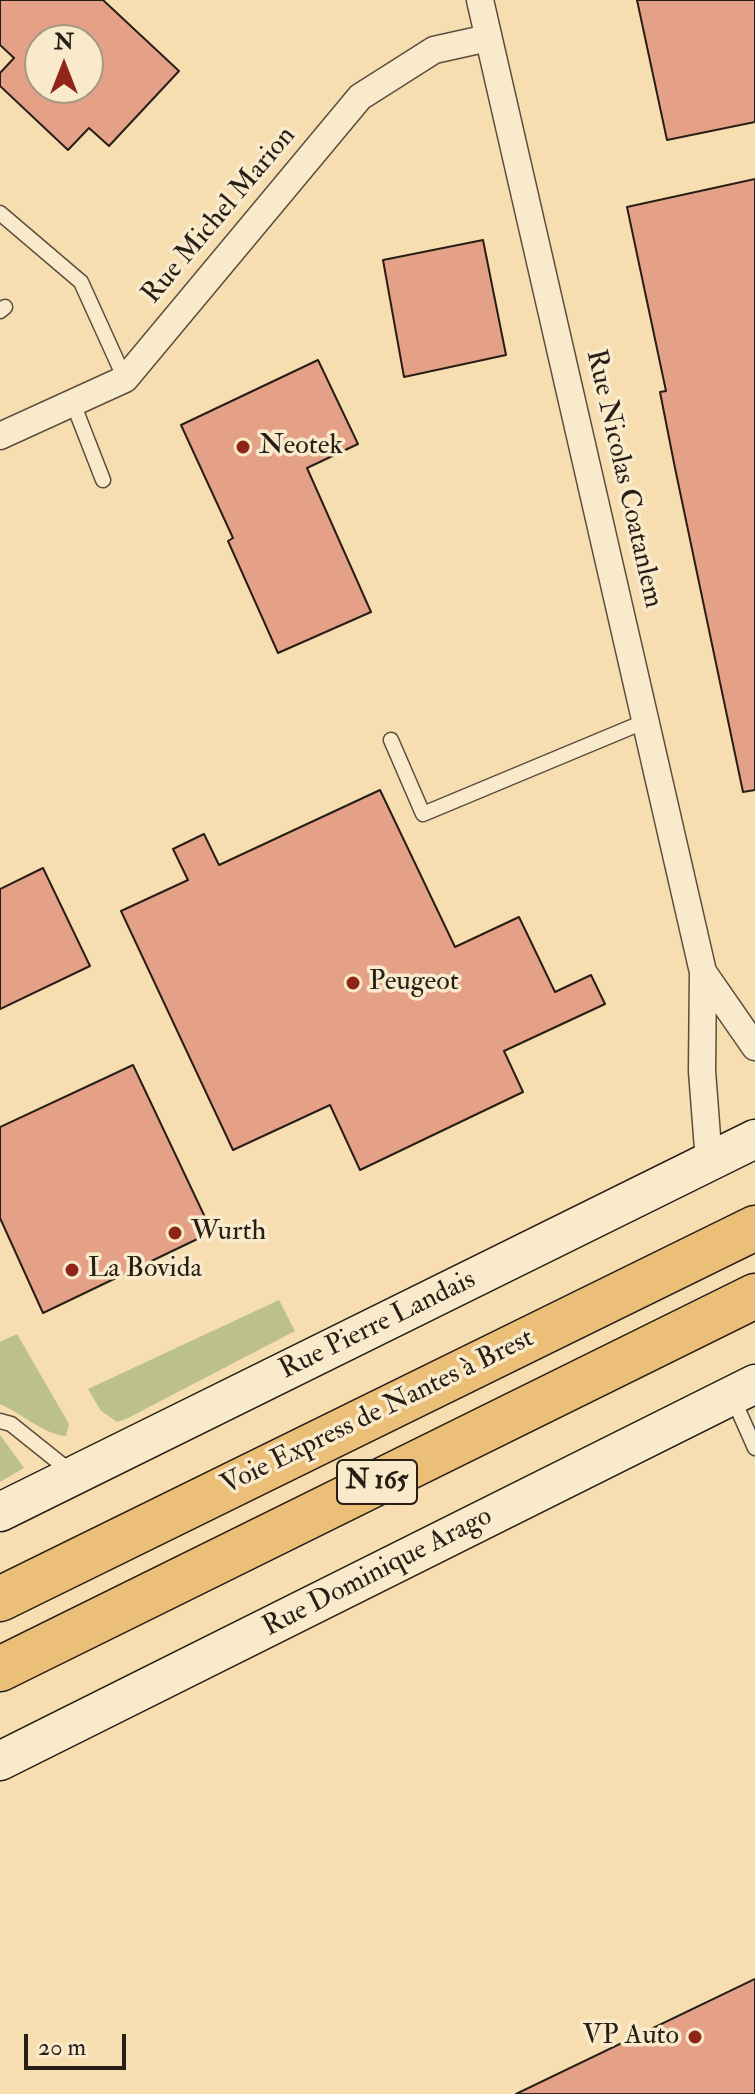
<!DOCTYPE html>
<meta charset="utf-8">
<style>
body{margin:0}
#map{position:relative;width:755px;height:2094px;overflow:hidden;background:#f6deb1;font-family:"IM FELL Double Pica",serif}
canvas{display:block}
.north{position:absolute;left:24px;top:24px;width:80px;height:80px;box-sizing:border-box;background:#f9eacc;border:2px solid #a59883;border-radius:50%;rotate:0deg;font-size:22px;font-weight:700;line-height:32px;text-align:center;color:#271e16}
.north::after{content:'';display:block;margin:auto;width:28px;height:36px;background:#8f2418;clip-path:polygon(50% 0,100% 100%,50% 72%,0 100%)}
.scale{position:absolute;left:24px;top:2034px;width:102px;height:36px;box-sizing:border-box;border:4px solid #271e16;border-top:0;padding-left:10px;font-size:24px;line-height:28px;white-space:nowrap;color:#271e16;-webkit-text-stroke:6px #f9eacc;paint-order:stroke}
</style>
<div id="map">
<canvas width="755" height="2094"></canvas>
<div class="north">N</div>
<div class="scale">20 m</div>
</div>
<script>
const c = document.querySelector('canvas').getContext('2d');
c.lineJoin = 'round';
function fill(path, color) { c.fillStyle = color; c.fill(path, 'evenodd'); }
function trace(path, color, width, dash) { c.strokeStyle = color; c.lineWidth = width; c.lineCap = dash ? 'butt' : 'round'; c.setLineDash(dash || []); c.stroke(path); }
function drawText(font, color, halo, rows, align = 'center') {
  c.font = font + ' "IM FELL Double Pica",serif'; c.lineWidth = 7; c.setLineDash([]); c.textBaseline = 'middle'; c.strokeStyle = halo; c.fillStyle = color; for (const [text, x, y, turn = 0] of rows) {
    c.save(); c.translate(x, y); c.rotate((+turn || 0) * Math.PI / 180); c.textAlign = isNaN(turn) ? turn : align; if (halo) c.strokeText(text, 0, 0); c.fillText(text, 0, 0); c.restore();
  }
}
const green = new Path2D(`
 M 279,1300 L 295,1331 L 128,1418 L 117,1422 L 101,1411 L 88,1389 Z
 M 17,1334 L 69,1424 L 66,1436 C 43,1434 21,1413 0,1404 L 0,1342 Z
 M 0,1435 L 24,1468 L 0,1482 Z`);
const building = new Path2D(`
 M 0,0 L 103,0 L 179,71 L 109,146 L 89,128 L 68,150 L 0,86 L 0,73 L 14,58 L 0,45 ZM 40,40 L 88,40 L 88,88 L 40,88 Z
 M 637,0 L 755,0 L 755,122 L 667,140 Z
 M 755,179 L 755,790 L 743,792 L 675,468 L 660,392 L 666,391 L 627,207 Z
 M 483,240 L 506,355 L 404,377 L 383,260 Z
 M 318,360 L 358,444 L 307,468 L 371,612 L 278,653 L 228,541 L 233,538 L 181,425 Z
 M 380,790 L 455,947 L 519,917 L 555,992 L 591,975 L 605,1004 L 504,1051 L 523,1092 L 360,1170 L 330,1105 L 233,1150 L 121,911 L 188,880 L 173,849 L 204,834 L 219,865 Z
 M 43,868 L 90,966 L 0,1009 L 0,889 Z
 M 133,1065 L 212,1232 L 43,1313 L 0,1218 L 0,1127 Z
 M 755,1979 L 755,2094 L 516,2094 Z`);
const lane = new Path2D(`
 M 0,213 L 81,282 L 125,379
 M 0,311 L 5,307
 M 73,403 L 103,480
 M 391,740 L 423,814 L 646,721
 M 732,1396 L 755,1448
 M 0,1421 L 11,1424 L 71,1472`);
const street = new Path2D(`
 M 480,0 L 703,972 L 702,1071 L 709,1162
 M 0,436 L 125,379 L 360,97 L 434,50 L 488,38
 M 703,972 L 755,1047`);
const secondary = new Path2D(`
 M 0,1512 L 755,1139
 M 0,1761 L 755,1384`);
const highway = new Path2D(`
 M 0,1599 L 755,1228
 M 0,1669 L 755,1296`);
const markers = [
 [243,447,8,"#8f2418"],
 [353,983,8,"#8f2418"],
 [175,1233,8,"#8f2418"],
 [72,1270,8,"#8f2418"],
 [695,2037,8,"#8f2418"]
];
const shields = [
 [377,1482,80]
];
const shieldNames = [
 ["N 165",377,1482]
];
const streetNames = [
 ["Rue Michel Marion",220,216,-50],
 ["Rue Nicolas Coatanlem",623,479,77],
 ["Rue Pierre Landais",378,1326,-26],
 ["Voie Express de Nantes à Brest",378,1413,-26],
 ["Rue Dominique Arago",378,1573,-27]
];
const poiNames = [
 ["Neotek",259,447],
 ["Peugeot",369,983],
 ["Wurth",191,1233],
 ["La Bovida",88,1270],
 ["VP Auto",679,2037,"right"]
];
fill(green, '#bcc18c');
fill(building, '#e5a188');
trace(building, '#271e16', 2);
trace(lane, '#5b4e3d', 17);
trace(street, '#5b4e3d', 29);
trace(secondary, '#271e16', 41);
trace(highway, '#271e16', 47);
trace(lane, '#f9eacc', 14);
trace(street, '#f9eacc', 26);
trace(secondary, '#f9eacc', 38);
trace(highway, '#ebbf78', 44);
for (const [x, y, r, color] of markers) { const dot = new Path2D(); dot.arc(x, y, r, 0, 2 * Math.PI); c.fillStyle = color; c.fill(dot); trace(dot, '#f9eacc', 3); }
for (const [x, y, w] of shields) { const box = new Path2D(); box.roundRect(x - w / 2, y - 22, w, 44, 6); c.fillStyle = '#f9eacc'; c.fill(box); trace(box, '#271e16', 2); }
drawText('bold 26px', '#271e16', null, shieldNames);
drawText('28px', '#271e16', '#f9eacc', streetNames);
drawText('28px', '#271e16', '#f9eacc', poiNames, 'left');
</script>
